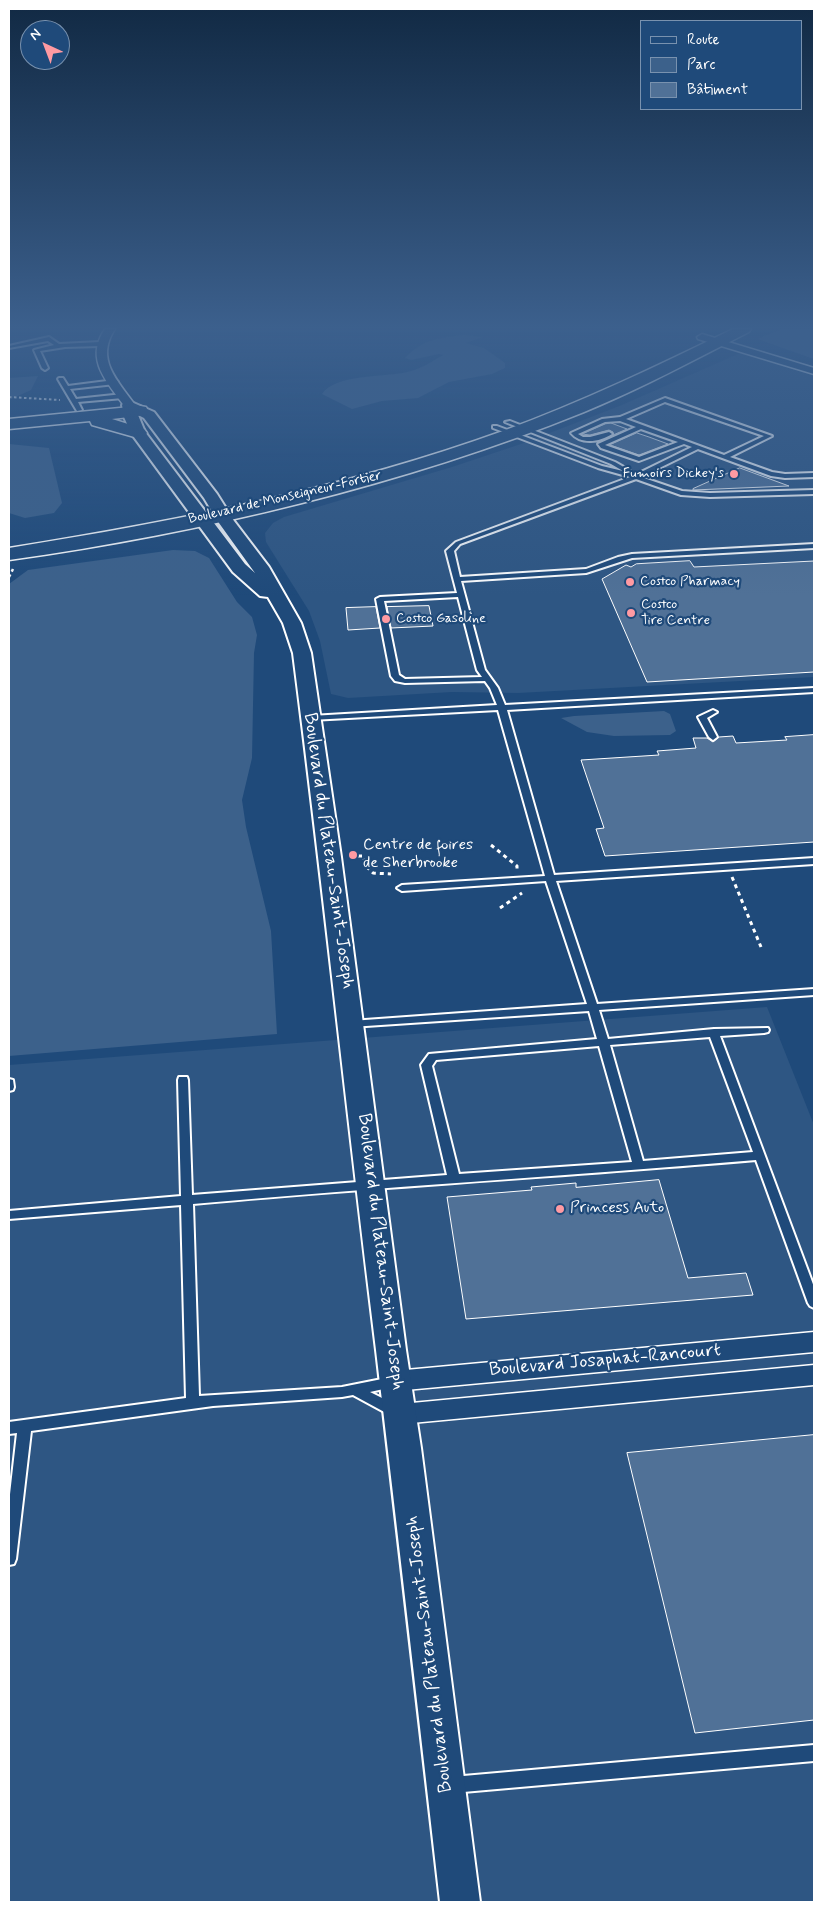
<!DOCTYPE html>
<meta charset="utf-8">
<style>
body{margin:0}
#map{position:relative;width:823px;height:1911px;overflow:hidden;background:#1f4a7a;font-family:Mynerve,sans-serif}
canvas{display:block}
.frame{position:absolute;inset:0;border:10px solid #fff;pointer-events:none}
.legend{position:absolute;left:640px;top:20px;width:162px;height:90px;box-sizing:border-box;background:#1f4a7a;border:1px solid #7992af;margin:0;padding:6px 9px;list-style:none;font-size:15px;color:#fff}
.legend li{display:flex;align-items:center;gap:10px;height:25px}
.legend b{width:25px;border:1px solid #7992af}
.north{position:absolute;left:20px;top:20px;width:50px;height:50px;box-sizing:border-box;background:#1f4a7a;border:1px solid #7992af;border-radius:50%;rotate:317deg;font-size:14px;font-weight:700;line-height:20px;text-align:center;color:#fff}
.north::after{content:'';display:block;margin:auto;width:18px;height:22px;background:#ff9aa2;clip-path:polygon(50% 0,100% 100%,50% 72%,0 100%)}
</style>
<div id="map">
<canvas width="823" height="1911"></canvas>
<div class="frame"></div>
<ul class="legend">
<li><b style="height:6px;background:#1f4a7a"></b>Route</li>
<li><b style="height:14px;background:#3c618b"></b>Parc</li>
<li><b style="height:14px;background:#507197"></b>Bâtiment</li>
</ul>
<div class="north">N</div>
</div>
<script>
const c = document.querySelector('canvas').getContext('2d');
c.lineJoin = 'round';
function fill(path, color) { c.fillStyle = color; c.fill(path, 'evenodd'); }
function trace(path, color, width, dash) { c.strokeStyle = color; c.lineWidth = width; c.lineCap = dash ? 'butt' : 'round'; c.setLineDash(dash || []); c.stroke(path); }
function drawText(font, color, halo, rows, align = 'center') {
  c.font = font + ' Mynerve,sans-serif'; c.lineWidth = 4.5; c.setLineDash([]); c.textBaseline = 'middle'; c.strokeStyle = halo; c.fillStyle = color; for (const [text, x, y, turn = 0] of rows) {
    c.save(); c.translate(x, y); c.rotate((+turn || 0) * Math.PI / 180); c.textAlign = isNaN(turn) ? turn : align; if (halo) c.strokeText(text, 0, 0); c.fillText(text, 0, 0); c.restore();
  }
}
const built = new Path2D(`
 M 740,353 L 814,376 L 814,677 L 518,693 L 452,692 L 348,698 L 331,694 L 320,641 L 309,611 L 266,542 L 265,533 L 273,523 L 284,517 L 452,467 L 521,444 L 622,405 Z
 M 767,1007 L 814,1125 L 814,1902 L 9,1902 L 9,1065 Z`);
const green = new Path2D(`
 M 781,329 L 814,329 L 814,359 L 757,339 Z
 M 464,335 L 483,337 L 466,343 L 484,348 L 505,363 L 505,368 L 492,374 L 449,382 L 418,398 L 382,401 L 352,409 L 322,394 C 336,373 387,378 411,371 C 422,368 433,361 443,355 L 439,354 L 411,360 L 405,358 C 424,338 439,338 464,335 Z
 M 38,376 L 31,390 L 9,400 L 9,378 Z
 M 9,444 L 49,448 L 62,503 L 54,513 L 25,518 L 9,513 Z
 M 173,550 L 195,551 L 209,558 L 237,602 L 252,617 L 257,635 L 254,653 L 252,758 L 242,800 L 246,827 L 271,931 L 277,1034 L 9,1056 L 9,584 L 28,570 Z
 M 664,711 L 670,714 L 676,731 L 670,735 L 614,736 L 587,732 L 561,718 L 574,716 Z`);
const building = new Path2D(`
 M 611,423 L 627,429 L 613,435 L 613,432 L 609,430 L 590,435 L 582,434 L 605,424 Z
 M 637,433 L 649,437 L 668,444 L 639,455 L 610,445 Z
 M 740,468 L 789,486 L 693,490 L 693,489 Z
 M 690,561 L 694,567 L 814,561 L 814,672 L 647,682 L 602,579 L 626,565 L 631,567 L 636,564 Z
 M 429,606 L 433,626 L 391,628 L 387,607 Z
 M 376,607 L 380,628 L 348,630 L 346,608 Z
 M 814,735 L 814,842 L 605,856 L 596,829 L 604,828 L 581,760 L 659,755 L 657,751 L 696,748 L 693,738 L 707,738 L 713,742 L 719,737 L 733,736 L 736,743 L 787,740 L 785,737 Z
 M 659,1180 L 688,1278 L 746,1273 L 753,1295 L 466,1319 L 447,1197 L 532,1190 L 531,1187 L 576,1183 L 576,1187 Z
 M 814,1435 L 814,1720 L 695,1733 L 627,1453 Z`);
const pathFar2 = new Path2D(`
 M 9,397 L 60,400`);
const pathFar1 = new Path2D(`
 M 9,577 L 13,569`);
const path = new Path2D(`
 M 491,845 L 517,866 L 517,869
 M 350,856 L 363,856 L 367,867 L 373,873 L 391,874
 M 732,877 L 761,947
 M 500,908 L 522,893`);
const service = new Path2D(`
 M 49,337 L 59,344 L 100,342 L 103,344 L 100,346 L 65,347 L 40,351 L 48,368 L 45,370 L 42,368 L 34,350 L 54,345 L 48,341 L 9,348 L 9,346 Z
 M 59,378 L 63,378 L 68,386 L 115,380 L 118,382 L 115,384 L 70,389 L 76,399 L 123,394 L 126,396 L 123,398 L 78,402 L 82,410 L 77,411 L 58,379 Z
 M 665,398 L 772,436 L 730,457 L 772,472 L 785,474 L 814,473 L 814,477 L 785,478 L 771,476 L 698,449 L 641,477 L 682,491 L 710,493 L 814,490 L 814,494 L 710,497 L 681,495 L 636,479 L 460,544 L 454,551 L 460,577 L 586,569 L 618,557 L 632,554 L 814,544 L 814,548 L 632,558 L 586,573 L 461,581 L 485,670 L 498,688 L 505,705 L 814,688 L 814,692 L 507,710 L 554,875 L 814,858 L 814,864 L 556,881 L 597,1004 L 814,989 L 814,995 L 599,1010 L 608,1039 L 714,1029 L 768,1028 L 769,1030 L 768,1032 L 764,1033 L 720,1036 L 814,1287 L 814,1308 L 810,1306 L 808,1303 L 756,1160 C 568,1176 380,1187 193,1204 L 199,1396 L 342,1387 L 392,1377 L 397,1378 L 399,1382 L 397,1386 L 370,1392 L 398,1406 L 400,1410 L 398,1414 L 393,1416 L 388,1414 L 353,1395 L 342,1397 L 213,1406 L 31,1431 L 16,1559 L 14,1564 L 9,1565 L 9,1503 L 17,1433 L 9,1434 L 9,1422 L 186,1398 L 181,1205 L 9,1219 L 9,1211 L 181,1196 L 178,1080 L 179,1077 L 187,1077 L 188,1080 L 192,1195 L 447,1175 L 421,1065 L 429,1054 L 597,1039 L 589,1011 L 351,1027 L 347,1026 L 346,1024 L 347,1022 L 351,1021 L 587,1004 L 546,881 L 402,891 L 397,888 L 402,885 L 545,876 L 498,710 L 311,720 L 307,718 L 311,716 L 497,705 L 490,688 L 485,681 L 405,683 L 395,681 L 391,676 L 376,599 L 380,597 L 457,593 L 446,551 L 456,542 L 630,477 L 598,468 L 493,428 L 493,426 L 497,426 L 602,466 L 623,471 L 611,464 L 505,422 L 510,421 L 615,462 L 629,470 L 630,471 L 628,473 L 635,475 L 692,447 L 684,444 L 639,461 L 601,448 L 598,444 L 636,427 L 620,421 L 605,422 L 578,434 L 583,437 L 590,437 L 609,432 L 612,434 C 600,442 581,445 571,433 L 602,419 L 620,417 ZM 665,402 L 764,436 L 724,455 L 626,419 ZM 641,429 L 678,442 L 639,457 L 605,445 ZM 458,597 L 477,670 L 482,677 L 405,679 L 399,675 L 384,601 ZM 710,1037 L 753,1152 L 643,1161 L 610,1045 ZM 599,1046 L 632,1162 L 459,1174 L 432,1066 L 436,1060 Z
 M 713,710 L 717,712 L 707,718 L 717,737 L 713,740 L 709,737 L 698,717 Z
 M 9,1079 L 13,1080 L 14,1087 L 13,1090 L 9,1091 Z
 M 814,1745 L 814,1761 L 452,1793 L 446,1791 L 444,1785 L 446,1779 L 452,1777 Z`);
const minor = new Path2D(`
 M 105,329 L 115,329 C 95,359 117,380 135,405 L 133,407 L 125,407 C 107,382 84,359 105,329 Z
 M 702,334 L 814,368 L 814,374 L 698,339 L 697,337 Z
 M 814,1332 L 814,1352 L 395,1391 L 386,1388 L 383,1381 L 386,1374 L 395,1371 Z
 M 814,1365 L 814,1385 L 401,1424 L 392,1421 L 388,1414 L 392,1407 L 401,1404 Z`);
const tertiary = new Path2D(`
 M 129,401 L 154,412 L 217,494 L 234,521 L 269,567 L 301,623 L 311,653 L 341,857 L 406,1350 L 421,1448 L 480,1902 L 440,1902 C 419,1718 398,1534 376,1350 C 347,1118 323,885 293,653 L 283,623 L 268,597 L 260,596 L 233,572 L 131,433 L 124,417 L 122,405 L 124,402 ZM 138,415 L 144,418 L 204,498 L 219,523 L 255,573 L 245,564 L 145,432 Z`);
const secondary = new Path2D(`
 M 733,329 L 751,329 L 749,332 C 694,360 640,389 584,412 C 403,485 202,533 9,560 L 9,548 C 176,521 343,489 503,431 C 582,402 657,366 733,329 Z`);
const motorway = new Path2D(`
 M 140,406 L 146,407 L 148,411 L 146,415 L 112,419 L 144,429 L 147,433 L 144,437 L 138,438 L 92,425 L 90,421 L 9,429 L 9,419 Z`);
const markers = [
 [734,474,5,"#ff9aa2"],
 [630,582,5,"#ff9aa2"],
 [631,613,5,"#ff9aa2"],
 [386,619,5,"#ff9aa2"],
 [353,855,5,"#ff9aa2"],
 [560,1209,5,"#ff9aa2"]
];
const farPoinames = [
 ["Fumoirs Dickey's",724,474,"right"],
 ["Costco Pharmacy",640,582],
 ["Costco",641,605],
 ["Tire Centre",641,621],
 ["Costco Gasoline",396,619]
];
const farStreetnames = [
 ["Boulevard de Monseigneur-Fortier",285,498,-13]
];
const poiNames = [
 ["Centre de foires",363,846],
 ["de Sherbrooke",363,864],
 ["Princess Auto",570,1209]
];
const nearStreetnames = [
 ["Boulevard du Plateau-Saint-Joseph",328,851,82],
 ["Boulevard du Plateau-Saint-Joseph",380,1252,83],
 ["Boulevard Josaphat-Rancourt",605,1361,-5],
 ["Boulevard du Plateau-Saint-Joseph",430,1654,-97]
];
fill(built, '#2e5683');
fill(green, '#3c618b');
fill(building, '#507197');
trace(building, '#fff', 1);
trace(service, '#fff', 4);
trace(minor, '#fff', 3);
trace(tertiary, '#fff', 4);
trace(secondary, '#fff', 3);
trace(motorway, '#fff', 3);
trace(pathFar2, '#fff', 2, [2.5, 2.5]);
trace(pathFar1, '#fff', 2.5, [3, 3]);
trace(path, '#fff', 3, [4, 4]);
fill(service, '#1f4a7a');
fill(minor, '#1f4a7a');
fill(tertiary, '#1f4a7a');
fill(secondary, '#1f4a7a');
fill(motorway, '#1f4a7a');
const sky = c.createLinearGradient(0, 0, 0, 596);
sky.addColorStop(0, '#112943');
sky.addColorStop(0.55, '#3c608d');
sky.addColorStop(1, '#3c608d00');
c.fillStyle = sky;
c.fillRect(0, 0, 823, 596);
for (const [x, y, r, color] of markers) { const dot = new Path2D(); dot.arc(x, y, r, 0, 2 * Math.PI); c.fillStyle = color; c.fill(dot); trace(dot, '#1f4a7a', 2); }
drawText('14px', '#fff', '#1f4a7a', farPoinames, 'left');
drawText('14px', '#fff', '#1f4a7a', farStreetnames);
drawText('16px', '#fff', '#1f4a7a', poiNames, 'left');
drawText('19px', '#fff', '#1f4a7a', nearStreetnames);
</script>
